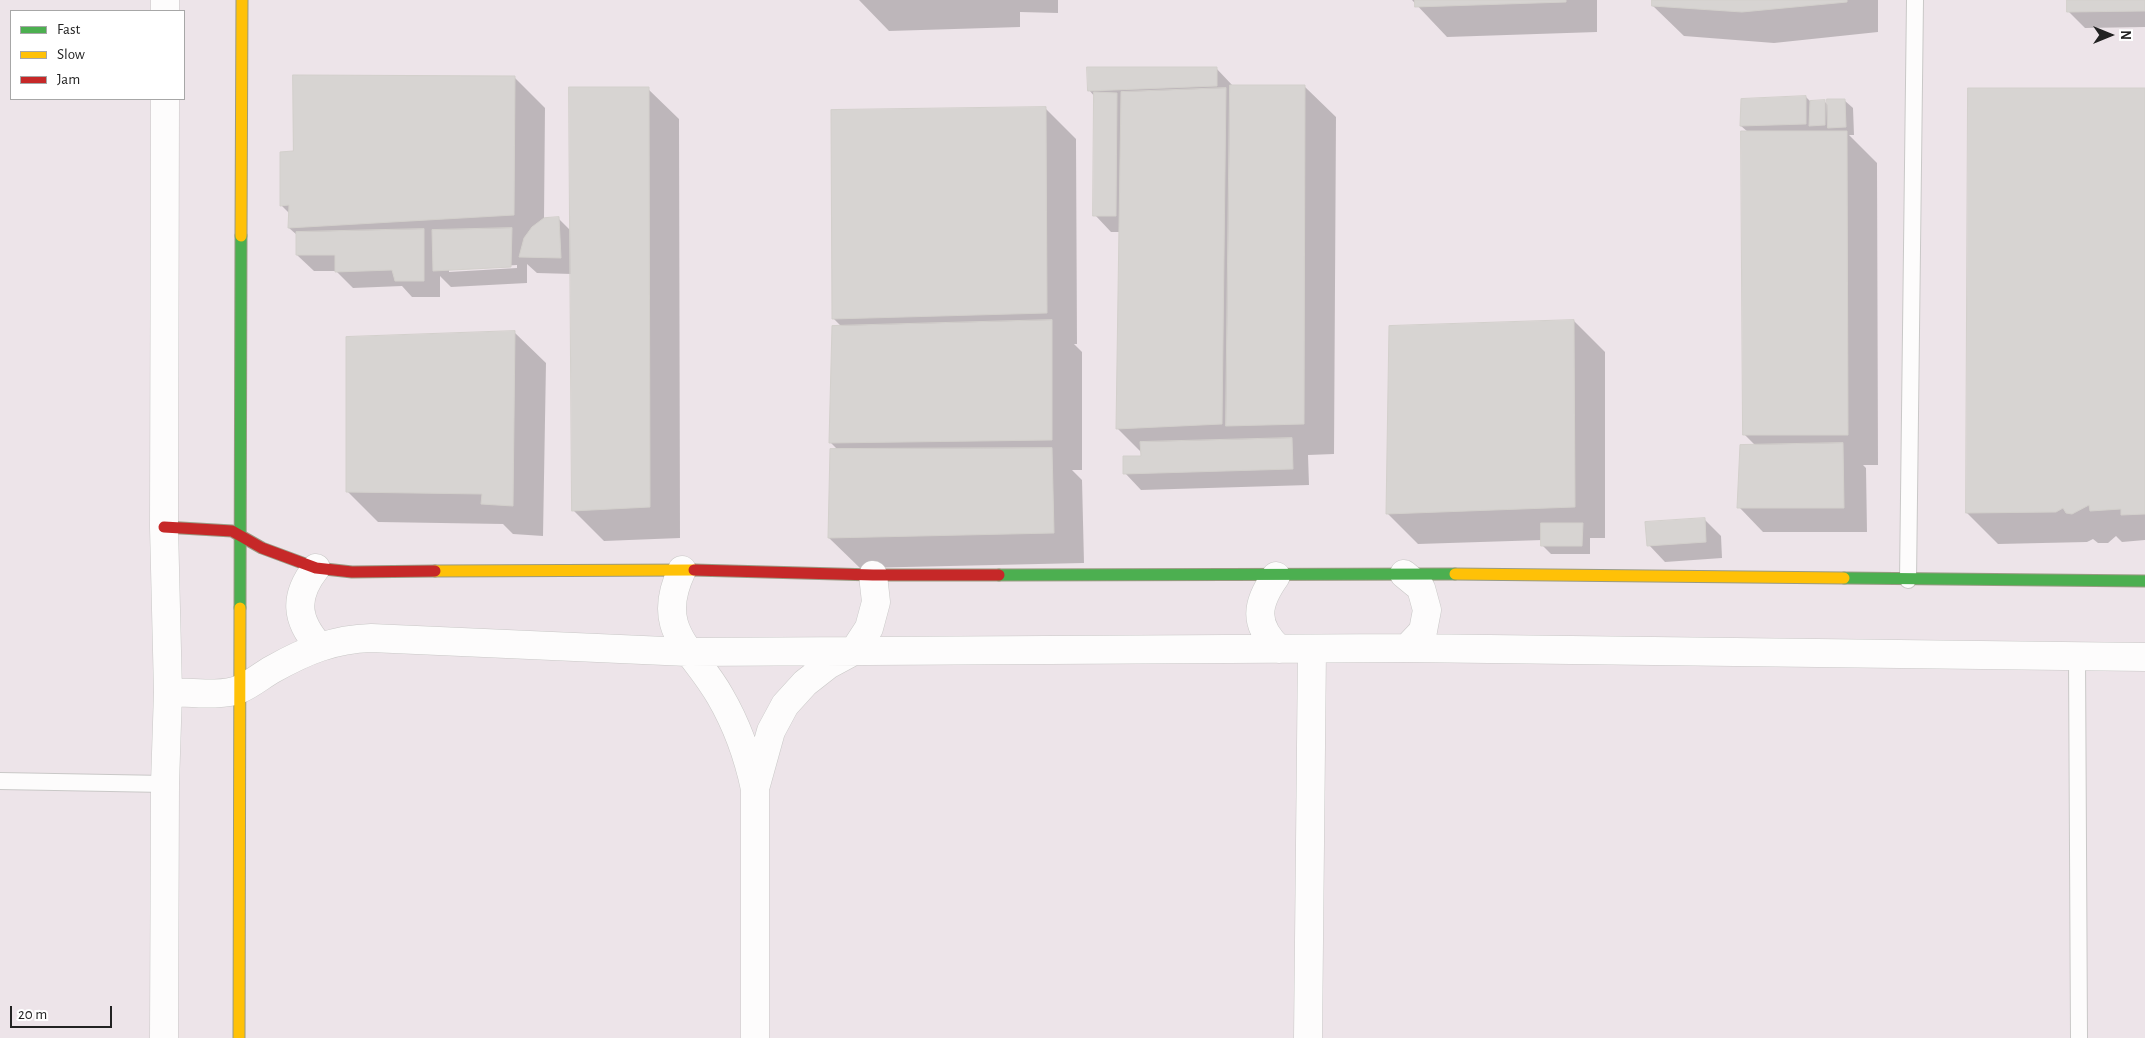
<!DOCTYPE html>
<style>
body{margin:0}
#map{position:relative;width:2145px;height:1038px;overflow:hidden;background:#f0eeeb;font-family:"Alegreya Sans",sans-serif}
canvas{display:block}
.legend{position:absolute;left:10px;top:10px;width:175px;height:90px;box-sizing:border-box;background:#fff;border:1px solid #a7a7a7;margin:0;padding:6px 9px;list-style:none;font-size:15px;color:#222}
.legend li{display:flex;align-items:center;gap:10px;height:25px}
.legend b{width:25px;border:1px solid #a7a7a7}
.north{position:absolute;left:2085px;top:10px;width:50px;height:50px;-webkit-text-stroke:4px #fff;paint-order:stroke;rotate:90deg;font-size:14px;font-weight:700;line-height:20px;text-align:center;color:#222}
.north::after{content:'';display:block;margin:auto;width:18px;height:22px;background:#222;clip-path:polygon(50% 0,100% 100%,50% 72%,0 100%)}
.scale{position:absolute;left:10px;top:1006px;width:102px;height:22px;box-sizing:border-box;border:2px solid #222;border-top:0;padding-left:6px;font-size:15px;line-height:18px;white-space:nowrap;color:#222;-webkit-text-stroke:4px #fff;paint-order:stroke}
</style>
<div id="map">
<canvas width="2145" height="1038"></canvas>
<ul class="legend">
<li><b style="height:6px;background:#4caf50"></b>Fast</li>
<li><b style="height:6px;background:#ffc107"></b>Slow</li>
<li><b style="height:6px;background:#c62828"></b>Jam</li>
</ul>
<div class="north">N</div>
<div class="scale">20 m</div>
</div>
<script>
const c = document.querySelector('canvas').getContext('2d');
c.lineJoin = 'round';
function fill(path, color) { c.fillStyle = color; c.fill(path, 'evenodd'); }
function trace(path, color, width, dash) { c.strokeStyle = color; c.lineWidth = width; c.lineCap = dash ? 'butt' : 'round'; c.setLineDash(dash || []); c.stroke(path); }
const industrial = new Path2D(`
 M 0,0 L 2145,0 L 2145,1038 L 0,1038 ZM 11,11 L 184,11 L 184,99 L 11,99 Z`);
const shadow = new Path2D(`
 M 859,0 L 1058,0 L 1058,13 L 1020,12 L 1020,27 L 889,31 Z
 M 1412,0 L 1597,0 L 1597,32 L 1447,37 Z
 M 1653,0 L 1878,0 L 1878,32 L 1774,43 L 1684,36 L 1653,6 Z
 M 2068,0 L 2145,0 L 2145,27 L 2085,28 L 2068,11 Z
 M 1216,68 L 1233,86 L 1305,87 L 1336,117 L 1334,454 L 1308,455 L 1309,485 L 1141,490 L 1125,473 L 1142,457 L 1142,453 L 1117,428 L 1120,232 L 1111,232 L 1095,215 L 1095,97 L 1089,90 Z
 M 514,77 L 545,108 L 544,219 L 558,218 L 571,231 L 648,89 L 679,119 L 680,538 L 604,541 L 573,510 L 572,274 L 537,273 L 527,264 L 527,283 L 451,287 L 440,276 L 440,297 L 412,297 L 402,286 L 353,288 L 336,271 L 314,271 L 297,255 L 297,235 L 289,228 L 290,214 L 282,206 L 295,153 ZM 517,265 L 517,268 L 449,272 L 449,269 Z
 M 2145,89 L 2145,540 L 2122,542 L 2116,536 L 2108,543 L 2098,543 L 2093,539 L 2087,542 L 1998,544 L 1967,513 Z
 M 1806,97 L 1811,102 L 1824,101 L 1828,105 L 1844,100 L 1853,108 L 1854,135 L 1849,135 L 1877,163 L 1878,465 L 1863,465 L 1866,468 L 1867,532 L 1763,532 L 1739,507 L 1756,446 L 1744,434 L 1748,132 L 1741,126 Z
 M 1045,108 L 1076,139 L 1077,344 L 1074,344 L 1082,352 L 1082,470 L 1072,470 L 1082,480 L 1084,563 L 860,568 L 829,538 L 838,450 L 830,442 L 842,327 L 833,318 Z
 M 1574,321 L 1605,352 L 1605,538 L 1590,538 L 1590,554 L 1551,554 L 1543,546 L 1543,540 L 1418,544 L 1387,513 Z
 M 515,333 L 546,363 L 543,536 L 513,534 L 503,524 L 378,522 L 347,491 Z
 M 1704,519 L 1721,536 L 1722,558 L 1665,562 L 1649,545 Z`);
const building = new Path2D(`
 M 1415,0 L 1566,0 L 1566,2 L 1415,7 Z
 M 1652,0 L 1847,0 L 1847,2 L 1742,12 L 1652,6 Z
 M 2067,0 L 2145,0 L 2145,11 L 2067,12 Z
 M 1087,67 L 1217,67 L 1217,86 L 1088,91 Z
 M 293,75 L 515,76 L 514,215 L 288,228 L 289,205 L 280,206 L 280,152 L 293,151 Z
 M 1230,85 L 1305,85 L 1304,424 L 1226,426 Z
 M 569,87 L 649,87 L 650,507 L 572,511 Z
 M 1226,88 L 1222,424 L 1116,429 L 1121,92 Z
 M 1968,88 L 2145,88 L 2145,514 L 2121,515 L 2121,509 L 2090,511 L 2089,505 L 2072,514 L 2066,513 L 2063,508 L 2056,512 L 1966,513 Z
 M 1094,92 L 1117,93 L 1116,216 L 1093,216 Z
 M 1806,96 L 1806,124 L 1740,126 L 1741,99 Z
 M 1827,99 L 1845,99 L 1846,127 L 1828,128 Z
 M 1825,100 L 1825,125 L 1809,126 L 1810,101 Z
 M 1046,107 L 1047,313 L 832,319 L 831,110 Z
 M 1741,131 L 1847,131 L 1848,435 L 1743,435 Z
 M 559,217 L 561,258 L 519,257 L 524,238 L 532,227 L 544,218 Z
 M 512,228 L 511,267 L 433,271 L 432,230 Z
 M 424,229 L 424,281 L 395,281 L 392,270 L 335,272 L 335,255 L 296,255 L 296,232 Z
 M 1052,320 L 1052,440 L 829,443 L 832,326 Z
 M 1574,320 L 1575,507 L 1386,514 L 1389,326 Z
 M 515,331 L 513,506 L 481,504 L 482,494 L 346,492 L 346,337 Z
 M 1292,438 L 1293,469 L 1123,474 L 1123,456 L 1141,456 L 1140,442 Z
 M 1843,443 L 1844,508 L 1737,508 L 1740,445 Z
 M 1052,448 L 1054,533 L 828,538 L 830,449 Z
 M 1705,518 L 1706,542 L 1647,546 L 1645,522 Z
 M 1541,523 L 1583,523 L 1582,546 L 1541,546 Z`);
const lane = new Path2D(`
 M 1908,580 L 1915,0
 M 2077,657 L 2079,1038
 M 0,781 L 165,784`);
const street = new Path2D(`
 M 165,11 L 165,0
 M 316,568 C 294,596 295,619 319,646
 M 682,570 C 653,631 693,648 720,696 C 737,725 748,756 755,789 L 755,1038
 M 1404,574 L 1421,588 L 1427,610 L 1423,631 L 1407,648
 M 1276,576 C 1256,604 1253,624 1279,649
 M 168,692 C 188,692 222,697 240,689 C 252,684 262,675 273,669 C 305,651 334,639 371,638 L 688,652 L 1407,648 L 2145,657
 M 756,785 L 771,731 L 785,705 L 805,683 L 828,665 L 854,651 L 869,628 L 876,602 L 873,575
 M 164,1038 L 165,784 L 168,692 L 164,527 L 165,99
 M 1308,1038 L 1312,649`);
const fast = new Path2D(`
 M 999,575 L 1455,574
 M 1844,578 L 2145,581
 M 240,608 L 241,236`);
const slow = new Path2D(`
 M 241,236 L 242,0
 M 435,571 L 694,570
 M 1455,574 L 1844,578
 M 239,1038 L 240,608`);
const jam = new Path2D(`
 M 164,527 L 232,531 L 262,548 L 316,568 L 352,572 L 435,571
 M 694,570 L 873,575 L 999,575`);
fill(industrial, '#ede4e9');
fill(shadow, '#0003');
fill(building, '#d7d4d2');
trace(building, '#d3d0cc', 1);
trace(lane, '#c9c8c7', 18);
trace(street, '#c9c8c7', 29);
trace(fast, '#999a82', 13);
trace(slow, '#999a82', 13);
trace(jam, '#999a82', 13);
trace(lane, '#fdfcfc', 16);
trace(street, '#fdfcfc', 28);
trace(fast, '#4caf50', 11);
trace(slow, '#ffc107', 11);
trace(jam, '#c62828', 11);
</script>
